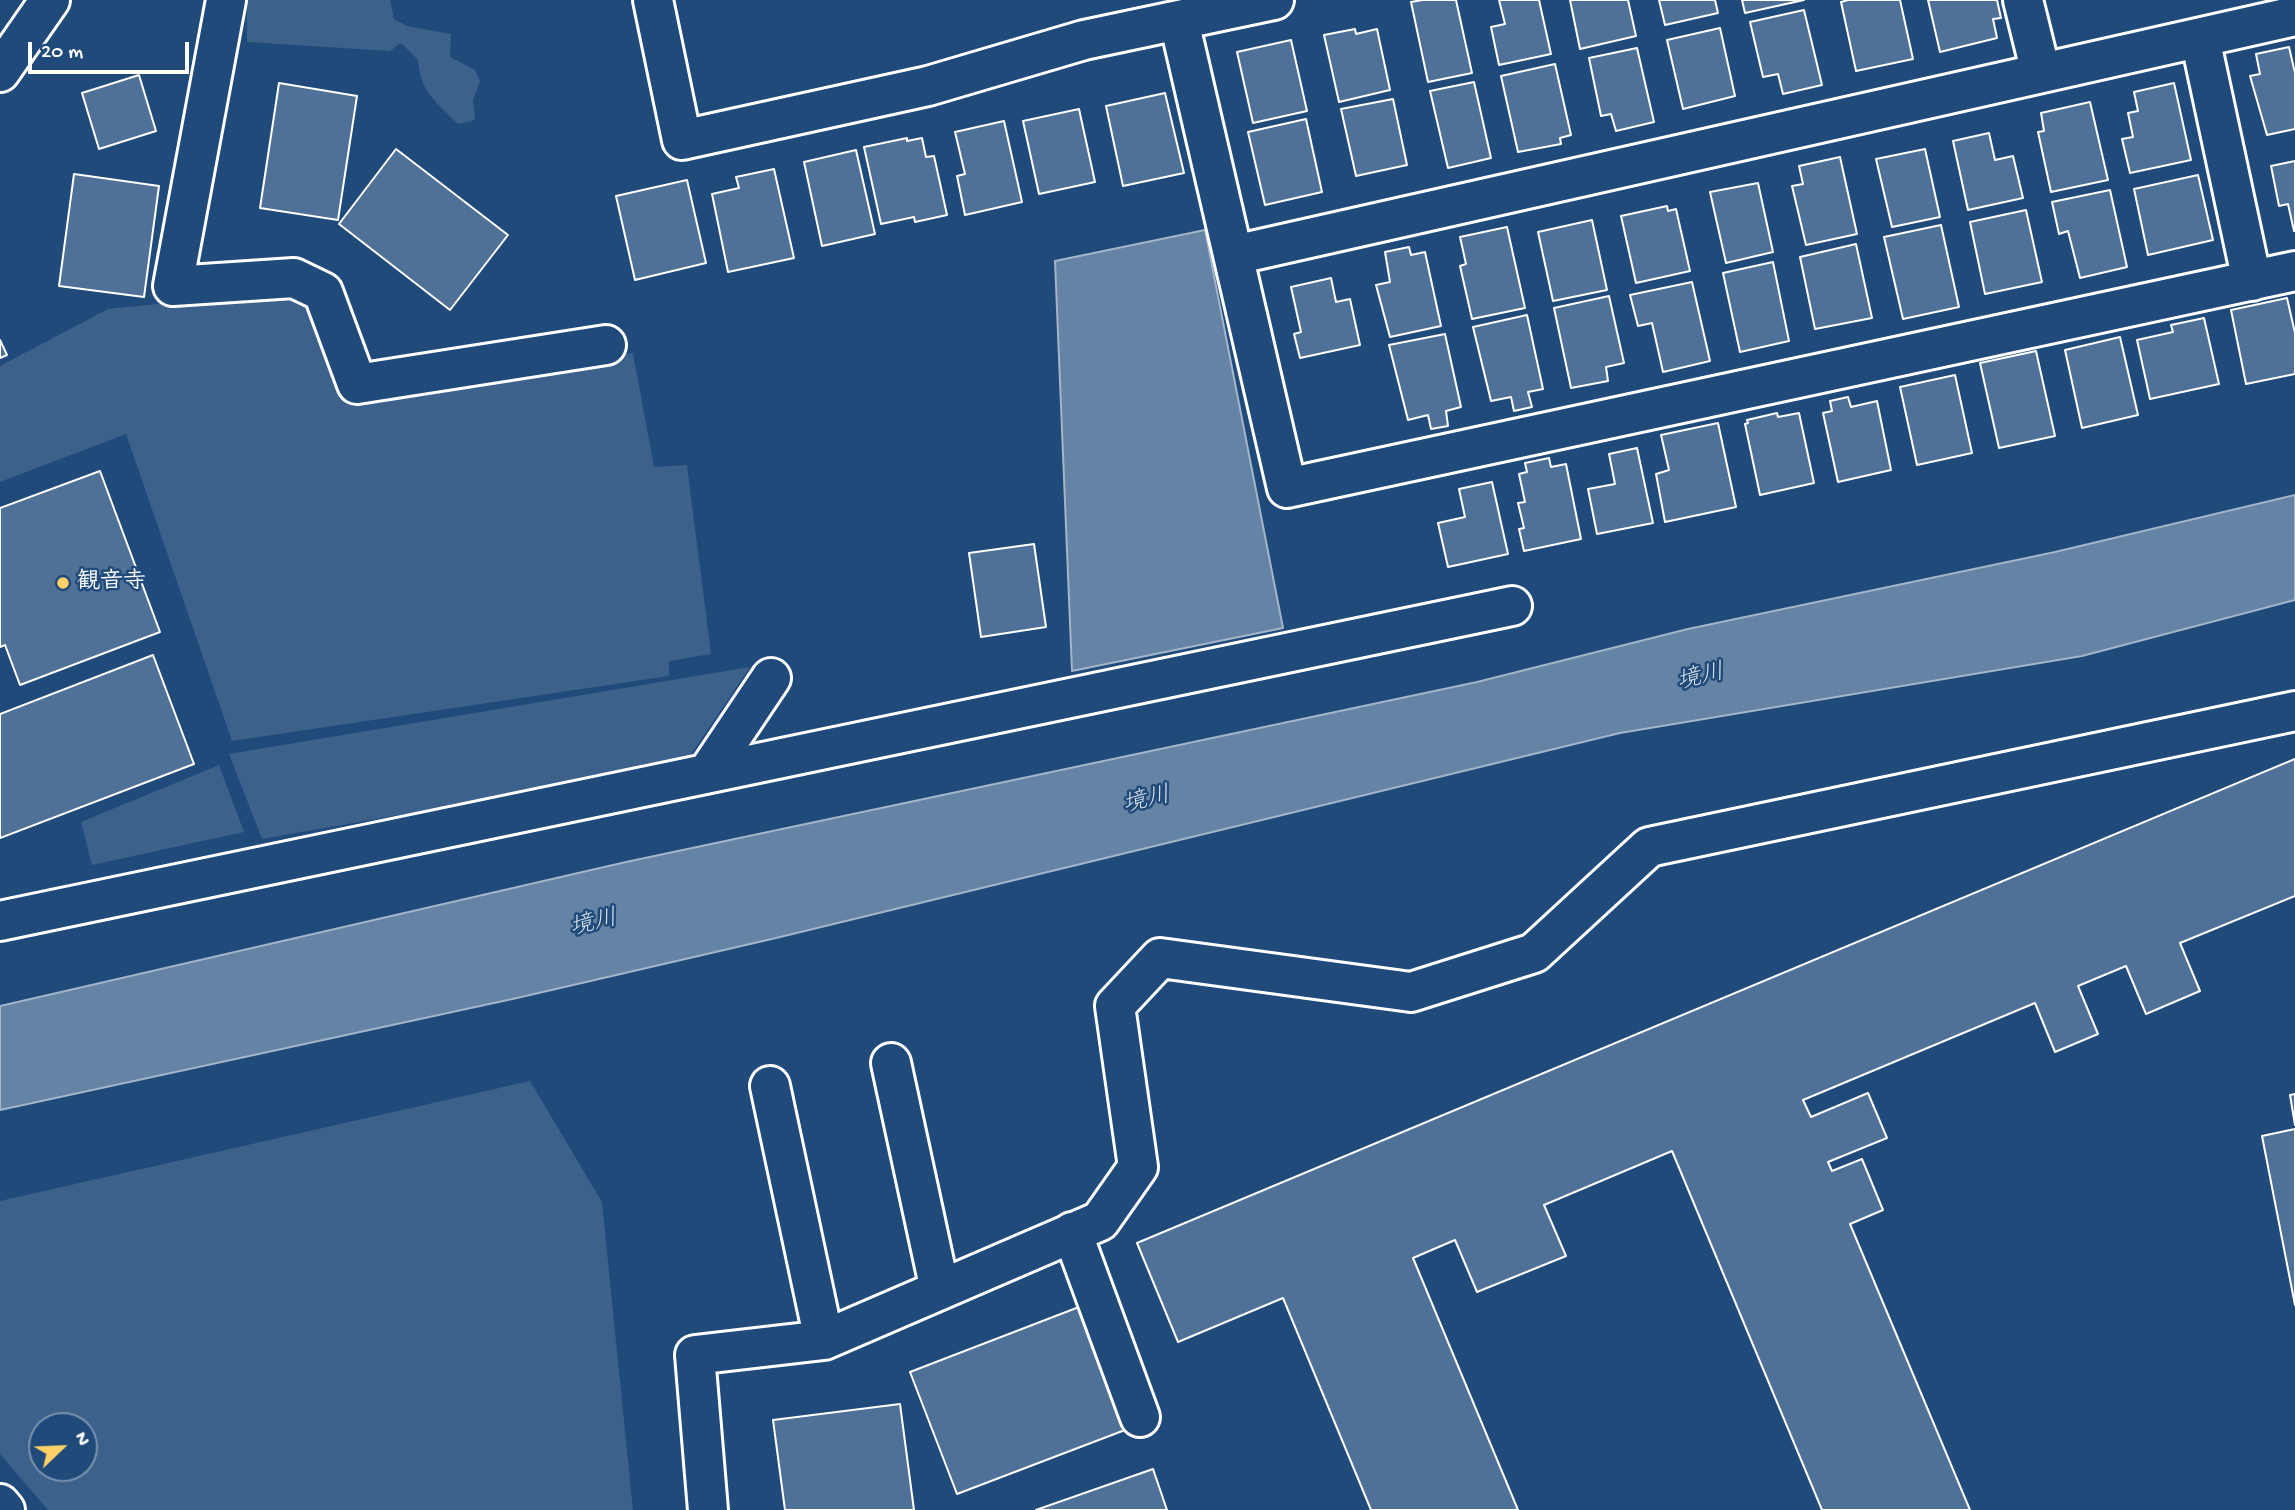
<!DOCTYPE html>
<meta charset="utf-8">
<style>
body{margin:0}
#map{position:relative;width:2295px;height:1510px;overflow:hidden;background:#1f4a7a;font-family:"Gochi Hand",sans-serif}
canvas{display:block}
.north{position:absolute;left:28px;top:1412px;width:70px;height:70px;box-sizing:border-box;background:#1f4a7a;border:2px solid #7992af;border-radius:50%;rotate:67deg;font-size:19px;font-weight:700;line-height:28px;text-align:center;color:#fff}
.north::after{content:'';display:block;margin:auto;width:24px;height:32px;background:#ffd166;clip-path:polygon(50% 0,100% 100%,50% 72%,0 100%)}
.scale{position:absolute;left:28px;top:42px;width:161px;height:32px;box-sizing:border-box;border:4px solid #fff;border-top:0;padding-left:9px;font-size:21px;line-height:24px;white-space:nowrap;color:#fff;-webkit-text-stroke:5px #1f4a7a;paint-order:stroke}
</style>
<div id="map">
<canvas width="2295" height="1510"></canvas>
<div class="north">N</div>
<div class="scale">20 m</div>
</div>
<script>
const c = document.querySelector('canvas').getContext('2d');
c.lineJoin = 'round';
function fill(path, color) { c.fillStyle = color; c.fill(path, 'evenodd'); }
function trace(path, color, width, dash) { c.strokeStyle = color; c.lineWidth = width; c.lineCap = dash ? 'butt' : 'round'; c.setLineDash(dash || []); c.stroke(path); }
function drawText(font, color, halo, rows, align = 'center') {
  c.font = font + ' "Gochi Hand","Klee One",sans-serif'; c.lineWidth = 5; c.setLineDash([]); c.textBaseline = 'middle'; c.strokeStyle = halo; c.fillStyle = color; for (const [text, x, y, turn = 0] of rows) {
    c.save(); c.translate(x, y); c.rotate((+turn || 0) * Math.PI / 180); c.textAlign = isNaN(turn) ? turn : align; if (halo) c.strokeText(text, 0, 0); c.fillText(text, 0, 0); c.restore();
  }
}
const green = new Path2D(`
 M 247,0 L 390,0 L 394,19 L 407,26 L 451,34 L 450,57 L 475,70 L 480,81 L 473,100 L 475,120 L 458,124 C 437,103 420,92 418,60 L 401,43 L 390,51 L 247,42 Z
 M 284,291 L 321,300 L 357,391 L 633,353 L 654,467 L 687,465 L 711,654 L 669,661 L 669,676 L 232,741 L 126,434 L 0,482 L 0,366 L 108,309 Z
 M 750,667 L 684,765 L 262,839 L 229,754 Z
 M 219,765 L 244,832 L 92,865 L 81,822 Z
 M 530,1081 L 602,1202 L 633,1510 L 48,1510 L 0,1454 L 0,1201 ZM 42,1426 L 84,1426 L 84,1468 L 42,1468 Z`);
const water = new Path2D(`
 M 1205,230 L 1283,628 L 1072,671 L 1055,261 Z
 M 2295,495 L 2295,600 L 2082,656 L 1620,733 L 776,938 L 517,998 L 0,1110 L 0,1006 L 626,862 L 1477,682 L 1688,629 L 2055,552 Z`);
const building = new Path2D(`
 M 1422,0 L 1456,0 L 1472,73 L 1428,82 L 1411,2 Z
 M 1499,0 L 1539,0 L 1551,54 L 1499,65 L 1491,27 L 1505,24 Z
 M 1570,0 L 1628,0 L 1636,36 L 1580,49 Z
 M 1659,0 L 1715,0 L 1718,13 L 1665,25 Z
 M 1742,0 L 1804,0 L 1745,13 Z
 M 1848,0 L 1900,0 L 1913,59 L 1856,71 L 1841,2 Z
 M 1928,0 L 1997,0 L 2001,18 L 1993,19 L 1997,38 L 1940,52 Z
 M 1804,10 L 1822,85 L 1783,94 L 1778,74 L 1763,77 L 1750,22 Z
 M 1720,28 L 1735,96 L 1683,109 L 1667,40 Z
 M 1355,29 L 1356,34 L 1377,29 L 1390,90 L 1339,102 L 1324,35 Z
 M 1291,40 L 1307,111 L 1253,123 L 1237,52 Z
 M 2289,47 L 2295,73 L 2295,129 L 2267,135 L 2250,76 L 2260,74 L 2256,54 Z
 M 1637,48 L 1654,122 L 1616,131 L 1611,114 L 1601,116 L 1589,58 Z
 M 1555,64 L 1571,135 L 1560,138 L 1561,144 L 1518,152 L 1501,76 Z
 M 139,75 L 156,131 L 99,149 L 82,93 Z
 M 1474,82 L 1491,158 L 1448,168 L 1430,91 Z
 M 279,83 L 357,96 L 338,220 L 260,208 Z
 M 2174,83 L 2191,160 L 2130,173 L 2122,139 L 2133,137 L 2128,113 L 2138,111 L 2134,92 Z
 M 1165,93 L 1184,173 L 1123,186 L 1106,106 Z
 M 1393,99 L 1407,165 L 1356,176 L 1341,109 Z
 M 2090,102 L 2108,180 L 2051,192 L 2038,132 L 2044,131 L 2041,113 Z
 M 1079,109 L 1095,182 L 1039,194 L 1023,121 Z
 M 1306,119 L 1322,192 L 1265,205 L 1248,132 Z
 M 1004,121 L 1022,202 L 965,215 L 957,176 L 965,174 L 955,132 Z
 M 1989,133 L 1995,160 L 2013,156 L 2023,198 L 1968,210 L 1953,141 Z
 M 907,138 L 907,141 L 922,138 L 926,157 L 934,156 L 947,215 L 915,222 L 914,217 L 881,224 L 864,147 Z
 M 396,149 L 508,235 L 450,310 L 339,224 Z
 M 1925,149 L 1940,217 L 1892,227 L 1876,159 Z
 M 856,150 L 875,234 L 822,246 L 804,162 Z
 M 1840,157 L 1857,234 L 1806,245 L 1792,186 L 1803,184 L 1799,166 Z
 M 2295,161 L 2295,231 L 2294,231 L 2288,204 L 2279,206 L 2271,166 Z
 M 774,169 L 794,258 L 728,272 L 712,194 L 739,188 L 736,177 Z
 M 74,174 L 159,186 L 144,297 L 59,286 Z
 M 2198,175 L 2213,240 L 2148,255 L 2134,189 Z
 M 687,180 L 706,263 L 635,280 L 616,196 Z
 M 1758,183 L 1773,252 L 1726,263 L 1710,192 Z
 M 2110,190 L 2127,267 L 2080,278 L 2068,231 L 2059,234 L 2052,202 Z
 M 1667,206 L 1668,211 L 1676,209 L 1690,271 L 1636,283 L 1621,216 Z
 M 2026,210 L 2042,282 L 1985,294 L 1970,222 Z
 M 1592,220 L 1607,290 L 1553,301 L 1538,232 Z
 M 1941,225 L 1959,307 L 1903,319 L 1884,237 Z
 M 1507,227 L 1525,308 L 1472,319 L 1460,266 L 1466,264 L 1460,237 Z
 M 1856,244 L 1872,318 L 1815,329 L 1800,257 Z
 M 1409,247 L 1411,255 L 1425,252 L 1441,326 L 1390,337 L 1376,285 L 1390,282 L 1385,252 Z
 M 1773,262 L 1789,341 L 1740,352 L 1723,273 Z
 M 1331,278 L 1336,302 L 1350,299 L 1360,345 L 1300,358 L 1294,334 L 1301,332 L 1291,287 Z
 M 1692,282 L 1710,361 L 1663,372 L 1652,323 L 1638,326 L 1630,295 Z
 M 1609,296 L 1624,363 L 1606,367 L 1608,381 L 1571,388 L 1554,308 Z
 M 2287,298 L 2295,333 L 2295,374 L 2246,384 L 2231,310 Z
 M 1527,315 L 1543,389 L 1528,392 L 1532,407 L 1514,411 L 1511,397 L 1491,401 L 1473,327 Z
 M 2204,318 L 2219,384 L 2150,399 L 2137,340 L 2173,332 L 2171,325 Z
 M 1445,334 L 1461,407 L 1446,411 L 1448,426 L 1431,429 L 1428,415 L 1408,420 L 1389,345 Z
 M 2120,337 L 2138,415 L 2082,428 L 2065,350 Z
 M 0,340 L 7,355 L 0,358 Z
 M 2036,351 L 2055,436 L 1999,448 L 1980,363 Z
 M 1955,375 L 1972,453 L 1917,465 L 1900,387 Z
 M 1848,397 L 1851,407 L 1877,401 L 1891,470 L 1838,482 L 1823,413 L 1832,411 L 1830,401 Z
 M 1777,413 L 1778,417 L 1799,413 L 1814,483 L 1760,495 L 1745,424 L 1748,423 L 1747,420 Z
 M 1718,423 L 1736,507 L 1665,522 L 1656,474 L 1669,470 L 1661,435 Z
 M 1637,448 L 1653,523 L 1597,534 L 1588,489 L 1615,484 L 1609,454 Z
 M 1549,458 L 1551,467 L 1566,464 L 1581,539 L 1524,551 L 1519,529 L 1524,528 L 1518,503 L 1525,502 L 1519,474 L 1527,472 L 1525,463 Z
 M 100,471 L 160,632 L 20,685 L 5,645 L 0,647 L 0,508 Z
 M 1492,482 L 1508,554 L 1448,567 L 1438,523 L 1465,517 L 1459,489 Z
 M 1034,544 L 1046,627 L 981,637 L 969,553 Z
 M 153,655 L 194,764 L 0,838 L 0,714 Z
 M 2295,759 L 2295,896 L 2180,943 L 2200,991 L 2146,1014 L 2126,966 L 2078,986 L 2098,1034 L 2055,1052 L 2035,1003 L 1803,1100 L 1811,1117 L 1868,1093 L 1887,1138 L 1828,1162 L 1832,1171 L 1862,1159 L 1883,1210 L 1850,1224 L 1970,1510 L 1822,1510 L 1672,1151 L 1544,1205 L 1566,1256 L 1477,1292 L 1455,1240 L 1413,1258 L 1518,1510 L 1371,1510 L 1283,1298 L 1178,1342 L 1137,1243 Z
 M 2295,1094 L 2295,1125 L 2290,1095 Z
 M 2295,1129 L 2295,1305 L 2262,1136 Z
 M 1079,1307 L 1125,1430 L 957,1494 L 910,1372 Z
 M 900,1404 L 914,1510 L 785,1510 L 773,1420 Z
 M 1153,1469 L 1167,1510 L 1036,1510 Z`);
const minor = new Path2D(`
 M 226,0 L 173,286 L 294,278 L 323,292 L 357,384 L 606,345
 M 653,0 L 682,140 L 928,86 L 1084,40 L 1274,0
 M 2023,0 L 2041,73
 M 1179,21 L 1287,488 L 2295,271
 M 2200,38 L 2252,281
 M 1234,255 L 2295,16
 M 708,772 L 771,678
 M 0,921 L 1512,606
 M 891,1063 L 940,1290
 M 770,1086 L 824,1340
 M 1072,1232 L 1140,1417
 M 0,1504 L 5,1510
 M 708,1510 L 695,1355 L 824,1340 L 1100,1221 L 1138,1167 L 1115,1006 L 1160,958 L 1411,992 L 1534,953 L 1649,847 L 2295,711`);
const major = new Path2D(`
 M 0,72 L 50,0`);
const markers = [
 [63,583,7,"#ffd166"]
];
const poiNames = [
 ["観音寺",77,583]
];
const waterNames = [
 ["境川",1701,679,-13],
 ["境川",1147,802,-13],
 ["境川",594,925,-13]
];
fill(green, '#3c618b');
fill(water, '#6583a4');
trace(water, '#a3b5c8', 2);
fill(building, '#507197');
trace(building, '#fff', 2);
trace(minor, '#fff', 44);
trace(major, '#fff', 44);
trace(minor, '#1f4a7a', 38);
trace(major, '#1f4a7a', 38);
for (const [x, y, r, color] of markers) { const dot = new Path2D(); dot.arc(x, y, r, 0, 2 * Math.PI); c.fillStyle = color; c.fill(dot); trace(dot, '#1f4a7a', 2.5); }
drawText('bold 23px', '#fff', '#1f4a7a', poiNames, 'left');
drawText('italic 24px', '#d8e0e8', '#1f4a7a', waterNames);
</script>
